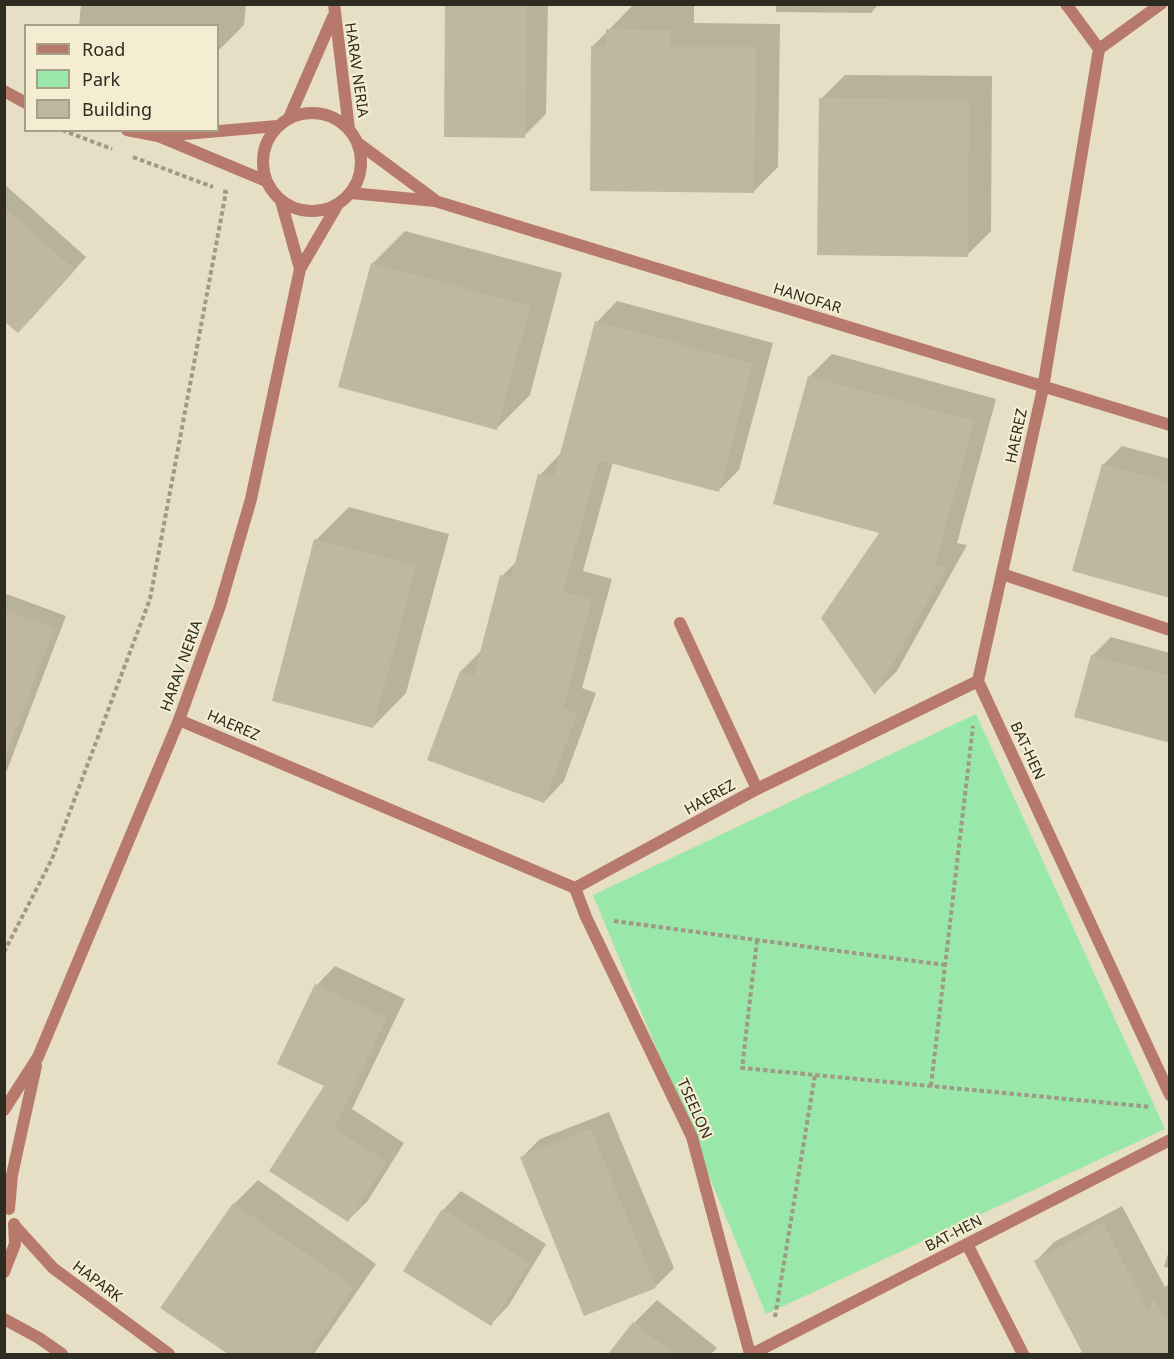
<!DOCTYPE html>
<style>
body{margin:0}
#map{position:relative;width:1174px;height:1359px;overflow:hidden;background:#e7dfc5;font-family:"Noto Sans",sans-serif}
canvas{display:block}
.frame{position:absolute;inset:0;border:6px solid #2e2b21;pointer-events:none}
.legend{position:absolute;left:24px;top:24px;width:195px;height:108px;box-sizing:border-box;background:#f4edd2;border:2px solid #a59f8b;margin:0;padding:8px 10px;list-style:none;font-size:18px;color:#2e2b21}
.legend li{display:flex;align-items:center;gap:12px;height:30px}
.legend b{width:30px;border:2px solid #a59f8b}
</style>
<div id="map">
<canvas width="1174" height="1359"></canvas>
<div class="frame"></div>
<ul class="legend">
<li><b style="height:8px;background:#b8796d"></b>Road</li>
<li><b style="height:16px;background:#99e8aa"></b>Park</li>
<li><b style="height:16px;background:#bfb89f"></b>Building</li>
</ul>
</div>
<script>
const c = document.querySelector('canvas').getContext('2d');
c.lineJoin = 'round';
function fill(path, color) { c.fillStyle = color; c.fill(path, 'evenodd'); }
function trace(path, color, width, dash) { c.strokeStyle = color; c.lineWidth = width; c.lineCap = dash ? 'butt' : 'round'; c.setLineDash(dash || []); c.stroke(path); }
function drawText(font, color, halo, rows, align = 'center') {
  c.font = font + ' "Noto Sans",sans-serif'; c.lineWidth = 4.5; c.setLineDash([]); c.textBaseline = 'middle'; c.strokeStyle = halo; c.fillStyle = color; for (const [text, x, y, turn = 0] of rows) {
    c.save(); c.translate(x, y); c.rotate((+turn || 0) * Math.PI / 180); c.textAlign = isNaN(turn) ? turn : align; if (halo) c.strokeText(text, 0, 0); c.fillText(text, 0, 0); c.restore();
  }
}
const green = new Path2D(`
 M 976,714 L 1165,1129 L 766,1314 L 593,895 Z`);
const shadow = new Path2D(`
 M 81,4 L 246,4 L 244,25 L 220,49 L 218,49 L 218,26 L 79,26 Z
 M 447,4 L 548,4 L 546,114 L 524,136 Z
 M 776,4 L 879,4 L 871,13 L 776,12 Z
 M 632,6 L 694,6 L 694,23 L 780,24 L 778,167 L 754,191 L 593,46 Z
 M 845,75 L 992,76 L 991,231 L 967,255 L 821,99 Z
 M 4,184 L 86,257 L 31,319 L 4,319 Z
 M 405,231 L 562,273 L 530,395 L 497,428 L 372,264 Z
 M 617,301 L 773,343 L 739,470 L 719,490 L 613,462 L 583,571 L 612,579 L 582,688 L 596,693 L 564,781 L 544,802 L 461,671 L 482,650 L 502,576 L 517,561 L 540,475 L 560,454 L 597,322 Z
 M 832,354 L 996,399 L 957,543 L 967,545 L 897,671 L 875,693 L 881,532 L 809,377 Z
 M 1122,446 L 1170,459 L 1170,597 L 1103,465 Z
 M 349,507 L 449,534 L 406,693 L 373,727 L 316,540 Z
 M 4,593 L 66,616 L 4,778 Z
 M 1111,637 L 1170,653 L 1170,741 L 1092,656 Z
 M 335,966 L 405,999 L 352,1109 L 404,1143 L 367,1202 L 348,1220 L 326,1086 L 279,1063 L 317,985 Z
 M 609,1112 L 674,1268 L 656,1286 L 585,1314 L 521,1158 L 540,1139 Z
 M 258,1180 L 376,1264 L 314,1354 L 230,1354 L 163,1307 L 234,1204 Z
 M 461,1191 L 546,1244 L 509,1305 L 491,1324 L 443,1210 Z
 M 1122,1206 L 1165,1287 L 1170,1283 L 1170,1354 L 1079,1354 L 1083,1351 L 1036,1261 L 1054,1242 Z
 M 1170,1247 L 1170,1268 L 1164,1267 Z
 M 657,1300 L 717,1348 L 711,1354 L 610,1354 L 634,1323 Z`);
const building = new Path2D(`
 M 445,4 L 527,4 L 525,138 L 444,137 Z
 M 606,29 L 671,30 L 670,47 L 756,47 L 754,193 L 590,191 L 591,46 L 606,46 Z
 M 819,98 L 969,100 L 968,257 L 817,255 Z
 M 4,207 L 75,270 L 18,333 L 4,321 Z
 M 371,263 L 530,306 L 497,430 L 338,387 Z
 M 595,321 L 753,364 L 719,492 L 599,460 L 563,592 L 592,600 L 563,708 L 577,714 L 544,803 L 427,760 L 460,671 L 474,676 L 500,575 L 511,578 L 538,474 L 554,478 Z
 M 808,376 L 974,421 L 935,566 L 946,568 L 875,695 L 821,618 L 879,533 L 773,504 Z
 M 1102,464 L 1170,483 L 1170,598 L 1072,571 Z
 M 314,539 L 416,566 L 373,728 L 272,701 Z
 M 4,610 L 54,628 L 7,753 L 4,753 Z
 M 1091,655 L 1170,676 L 1170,743 L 1074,717 Z
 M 315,984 L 387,1018 L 334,1128 L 386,1162 L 348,1222 L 269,1171 L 324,1086 L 277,1064 Z
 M 591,1129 L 656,1288 L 584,1316 L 520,1157 Z
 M 233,1203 L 354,1287 L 308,1354 L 228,1354 L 160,1308 Z
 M 442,1209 L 529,1263 L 491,1326 L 403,1271 Z
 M 1103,1223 L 1149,1311 L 1153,1298 L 1170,1327 L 1170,1354 L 1083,1354 L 1034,1261 Z
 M 633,1322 L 674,1354 L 608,1354 Z`);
const path = new Path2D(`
 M 62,130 L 112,149
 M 133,157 L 213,187
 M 614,921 L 945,965
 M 757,940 L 742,1068 L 1151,1107
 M 4,952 L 52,859 L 150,599 L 226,192 L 223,191
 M 931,1086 L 973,726
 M 775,1317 L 815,1075`);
const service = new Path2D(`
 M 1002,574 L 1170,630
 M 680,623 L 757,789
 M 967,1244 L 1023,1354`);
const minor = new Path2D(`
 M 1066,4 L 1099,49
 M 4,91 L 26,103
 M 127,130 L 158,136 L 266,181
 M 162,136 L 277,126
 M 358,143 L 435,200
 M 351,193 L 435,201 L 1170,425
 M 978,681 L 1043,388 L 1099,49 L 1161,4
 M 978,681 L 1170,1095
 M 179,720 L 575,888
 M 575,888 L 586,917 L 692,1137 L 750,1354
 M 575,888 L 757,789 L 978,681
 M 752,1354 L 1170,1140`);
const tertiary = new Path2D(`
 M 334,4 L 349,129
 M263 162a49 49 0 1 1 98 0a49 49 0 1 1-98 0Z
 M 289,118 L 333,17
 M 281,201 L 300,269
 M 4,1110 L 38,1057 L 179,720 L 220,606 L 251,499 L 300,269 L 338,204
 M 9,1209 L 12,1175 L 36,1066
 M 14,1225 L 53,1268 L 169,1354
 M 4,1272 L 15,1244 L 14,1224
 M 4,1319 L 39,1338 L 62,1354`);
const streetNames = [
 ["HARAV NERIA",356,70,82],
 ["HANOFAR",807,299,17],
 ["HAEREZ",1017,436,-78],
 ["HARAV NERIA",182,666,-70],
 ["HAEREZ",233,726,23],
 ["BAT-HEN",1027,751,65],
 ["HAEREZ",710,798,-29],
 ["TSEELON",694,1109,66],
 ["BAT-HEN",954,1234,-27],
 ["HAPARK",97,1282,37]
];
fill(green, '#99e8aa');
fill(shadow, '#0003');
fill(building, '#bfb89f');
trace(path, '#9f9985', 4, [4.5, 3]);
trace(service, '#b8796d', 12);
trace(minor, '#b8796d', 12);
trace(tertiary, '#b8796d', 12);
drawText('15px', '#2e2b21', '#f4edd2', streetNames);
</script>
